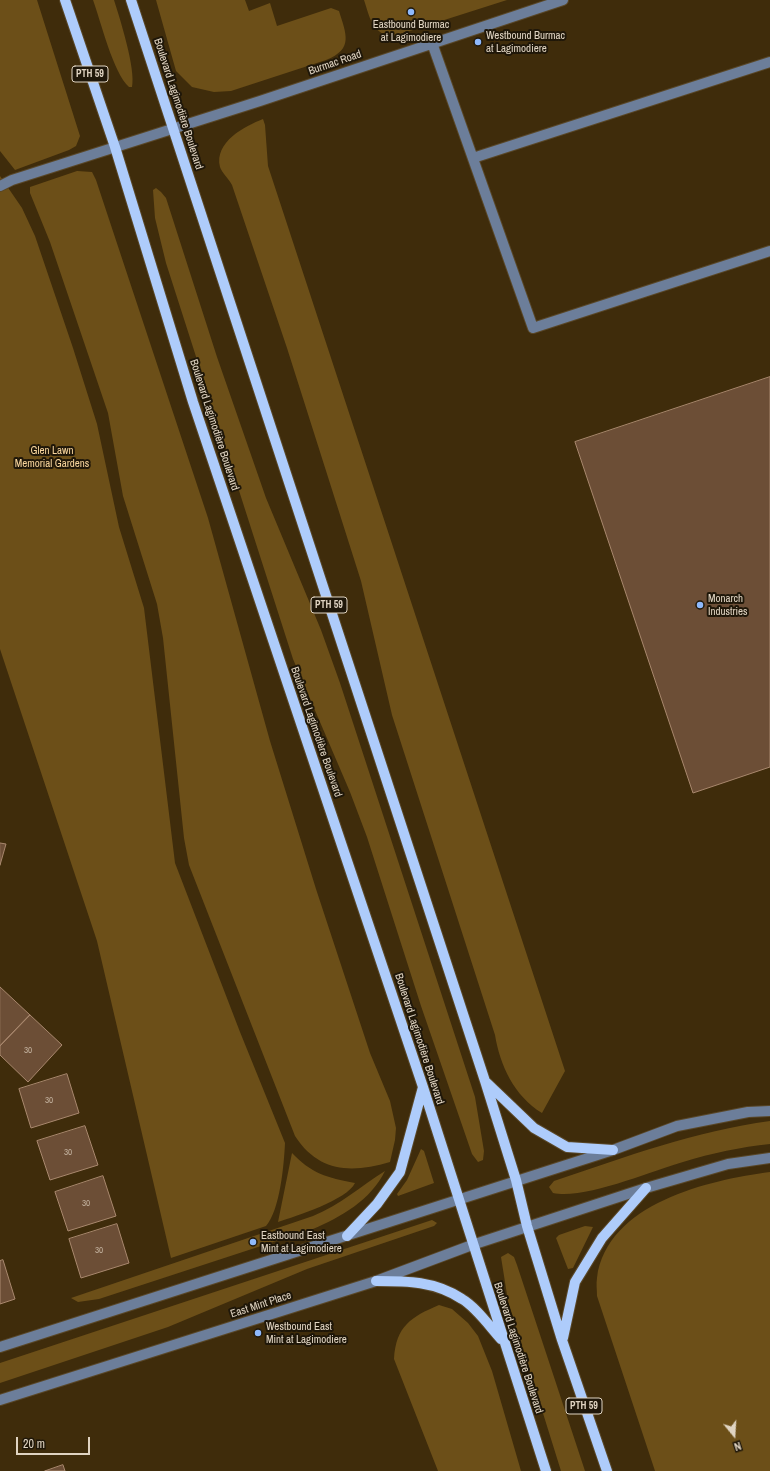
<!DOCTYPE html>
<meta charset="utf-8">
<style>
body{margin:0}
#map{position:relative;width:770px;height:1471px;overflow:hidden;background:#3f2c0b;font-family:"Archivo Narrow",sans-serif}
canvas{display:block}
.north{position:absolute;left:714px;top:1415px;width:40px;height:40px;-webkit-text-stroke:3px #1f1709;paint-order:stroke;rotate:162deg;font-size:11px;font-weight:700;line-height:16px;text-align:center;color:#e0d4c2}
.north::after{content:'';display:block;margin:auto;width:14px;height:18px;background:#e0d4c2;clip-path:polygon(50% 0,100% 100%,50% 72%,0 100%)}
.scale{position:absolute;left:16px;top:1437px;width:74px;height:18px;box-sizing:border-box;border:2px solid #e0d4c2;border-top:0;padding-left:5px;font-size:12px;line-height:14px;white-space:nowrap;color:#e0d4c2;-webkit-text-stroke:3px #1f1709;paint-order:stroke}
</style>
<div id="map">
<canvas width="770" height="1471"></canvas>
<div class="north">N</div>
<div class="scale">20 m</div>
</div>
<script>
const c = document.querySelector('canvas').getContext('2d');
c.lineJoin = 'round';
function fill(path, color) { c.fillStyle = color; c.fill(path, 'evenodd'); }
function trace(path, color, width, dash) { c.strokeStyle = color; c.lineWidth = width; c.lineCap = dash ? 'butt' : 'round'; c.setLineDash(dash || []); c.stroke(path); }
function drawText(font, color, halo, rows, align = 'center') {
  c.font = font + ' "Archivo Narrow",sans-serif'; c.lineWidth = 4; c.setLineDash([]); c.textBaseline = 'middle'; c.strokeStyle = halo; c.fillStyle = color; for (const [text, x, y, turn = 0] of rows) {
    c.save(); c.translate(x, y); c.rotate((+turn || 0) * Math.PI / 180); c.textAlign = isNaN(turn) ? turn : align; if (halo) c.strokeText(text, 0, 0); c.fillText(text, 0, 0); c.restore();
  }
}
const green = new Path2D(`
 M 0,0 L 37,0 L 80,136 L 76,146 L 69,150 L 15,170 L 0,151 Z
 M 93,0 L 114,0 C 120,19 136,69 132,87 L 129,87 C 113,73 101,22 93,0 Z
 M 156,0 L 245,0 L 249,11 L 270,3 L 277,26 L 331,8 L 339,11 C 346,34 354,49 326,60 L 231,91 L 214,92 L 192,87 L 176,71 Z
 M 364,0 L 507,0 L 391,37 C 371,31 370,18 364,0 Z
 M 263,119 L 265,125 L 268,166 L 565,1071 L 542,1113 C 514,1096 500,1065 495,1035 L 392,715 L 361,581 L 287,348 L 232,185 C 229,179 222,173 220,167 C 214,142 245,126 263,119 Z
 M 77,171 L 92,172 L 96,180 L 208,518 L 270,741 L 316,889 L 370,1053 L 390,1101 L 396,1128 L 395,1140 L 390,1162 C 352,1173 319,1173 295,1136 L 189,865 L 184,838 L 163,638 L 157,604 L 123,496 L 108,413 L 50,242 L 30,193 L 30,187 Z
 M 0,176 L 22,208 L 35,236 L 73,348 L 97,424 L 119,527 L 144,608 L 175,863 L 240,1032 L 285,1143 C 284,1165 280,1210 266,1226 L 171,1258 L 97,941 L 0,649 Z
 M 156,188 L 161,192 L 166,198 L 217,357 L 266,498 L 321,630 L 340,683 L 475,1097 L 484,1151 L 483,1160 L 478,1162 L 472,1154 L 421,1006 L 367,837 L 350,792 L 293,659 L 166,263 L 155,218 L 153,190 Z
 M 770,1121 L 770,1144 C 741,1147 712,1153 683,1162 C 651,1171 584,1200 553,1193 L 549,1187 L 554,1181 C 625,1157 696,1131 770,1121 Z
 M 421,1149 L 424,1151 L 434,1183 L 398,1196 L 397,1194 L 407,1180 Z
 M 292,1153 C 311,1173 327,1178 355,1183 C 347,1200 296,1216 278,1222 Z
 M 385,1171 C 371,1200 341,1217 313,1229 L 99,1299 L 78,1302 L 71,1298 L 313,1216 C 340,1205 361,1186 385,1171 Z
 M 770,1172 L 770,1471 L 655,1471 L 597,1296 C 597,1290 596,1284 597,1278 C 607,1203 709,1180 770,1172 Z
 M 432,1220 L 437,1223 L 434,1226 L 307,1269 L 168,1327 L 0,1383 L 0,1363 Z
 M 585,1226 L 593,1227 L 573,1268 L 568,1269 L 556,1238 L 559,1235 Z
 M 508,1253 L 514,1257 L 517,1265 L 585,1471 L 561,1471 L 508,1301 L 501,1257 Z
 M 439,1305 L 452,1309 L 468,1323 L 478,1336 L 492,1371 L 521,1471 L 438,1471 L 394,1359 C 396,1326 411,1317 439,1305 Z`);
const building = new Path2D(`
 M 770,377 L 770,767 L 693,793 L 575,442 Z
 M 0,843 L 6,844 L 0,865 Z
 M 0,987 L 30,1015 L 0,1046 Z
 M 30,1015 L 62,1045 L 28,1082 L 0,1055 L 0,1046 Z
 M 67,1074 L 79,1113 L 31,1128 L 19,1089 Z
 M 85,1126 L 98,1165 L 50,1180 L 37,1141 Z
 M 103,1176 L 116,1216 L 68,1231 L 55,1192 Z
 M 117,1224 L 129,1263 L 81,1278 L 69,1239 Z
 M 3,1260 L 15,1299 L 0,1304 L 0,1261 Z
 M 63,1465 L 65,1471 L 45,1471 Z`);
const minor = new Path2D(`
 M 432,43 L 533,328 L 770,251
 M 473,158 L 770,62
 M 0,186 L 12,180 L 260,101 L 563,0
 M 0,1347 L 613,1150 L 677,1126 L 748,1112 L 770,1111
 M 0,1400 L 376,1281 L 472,1245 L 646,1188 L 728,1164 L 770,1158`);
const major = new Path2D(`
 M 65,0 L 115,147 L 193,402 L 423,1087 L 546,1471
 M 131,0 L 485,1081 L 516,1180 L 527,1226 L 562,1340 L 607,1471
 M 487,1083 L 534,1128 L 567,1147 L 613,1150
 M 347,1236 L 377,1204 L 400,1172 L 423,1087
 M 376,1281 C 407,1281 435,1281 462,1299 C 476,1307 490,1327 501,1339
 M 563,1338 L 575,1282 L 602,1238 L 646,1188`);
const markers = [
 [411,12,4,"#8eb9fc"],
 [478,42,4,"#8eb9fc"],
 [700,605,4,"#8eb9fc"],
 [253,1242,4,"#8eb9fc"],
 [258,1333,4,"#8eb9fc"]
];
const numberNames = [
 ["30",28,1051],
 ["30",49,1101],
 ["30",68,1153],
 ["30",86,1204],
 ["30",99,1251]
];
const shields = [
 [90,74,36],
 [329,605,36],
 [584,1406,36]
];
const shieldNames = [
 ["PTH 59",90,74],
 ["PTH 59",329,605],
 ["PTH 59",584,1406]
];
const poiNames = [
 ["Eastbound Burmac",411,25,"center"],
 ["at Lagimodiere",411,38,"center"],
 ["Westbound Burmac",486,36],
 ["at Lagimodiere",486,49],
 ["Monarch",708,599],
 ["Industries",708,612],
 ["Eastbound East",261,1236],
 ["Mint at Lagimodiere",261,1249],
 ["Westbound East",266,1327],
 ["Mint at Lagimodiere",266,1340]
];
const streetNames = [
 ["Burmac Road",335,63,-19],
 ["Boulevard Lagimodière Boulevard",178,104,72],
 ["Boulevard Lagimodière Boulevard",214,425,72],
 ["Boulevard Lagimodière Boulevard",316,732,71],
 ["Boulevard Lagimodière Boulevard",419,1039,72],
 ["East Mint Place",261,1305,-18],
 ["Boulevard Lagimodière Boulevard",518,1348,72]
];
const parkNames = [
 ["Glen Lawn",52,451],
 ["Memorial Gardens",52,464]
];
fill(green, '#6c4f18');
fill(building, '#6c4e36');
trace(building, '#a9886e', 1);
trace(minor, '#594728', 12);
trace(major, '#594728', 12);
trace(minor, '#6c7e9a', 10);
trace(major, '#aeccfb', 10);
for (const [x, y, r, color] of markers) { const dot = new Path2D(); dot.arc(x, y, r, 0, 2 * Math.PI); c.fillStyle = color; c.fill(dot); trace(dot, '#1f1709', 1.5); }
drawText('9px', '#c3b29f', null, numberNames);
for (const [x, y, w] of shields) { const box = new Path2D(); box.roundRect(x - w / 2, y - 8, w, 16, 3); c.fillStyle = '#1f1709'; c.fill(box); trace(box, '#e0d4c2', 1); }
drawText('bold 10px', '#e0d4c2', null, shieldNames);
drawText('11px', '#e0d4c2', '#1f1709', poiNames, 'left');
drawText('11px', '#e0d4c2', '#1f1709', streetNames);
drawText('11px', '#f9d69d', '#1f1709', parkNames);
</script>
